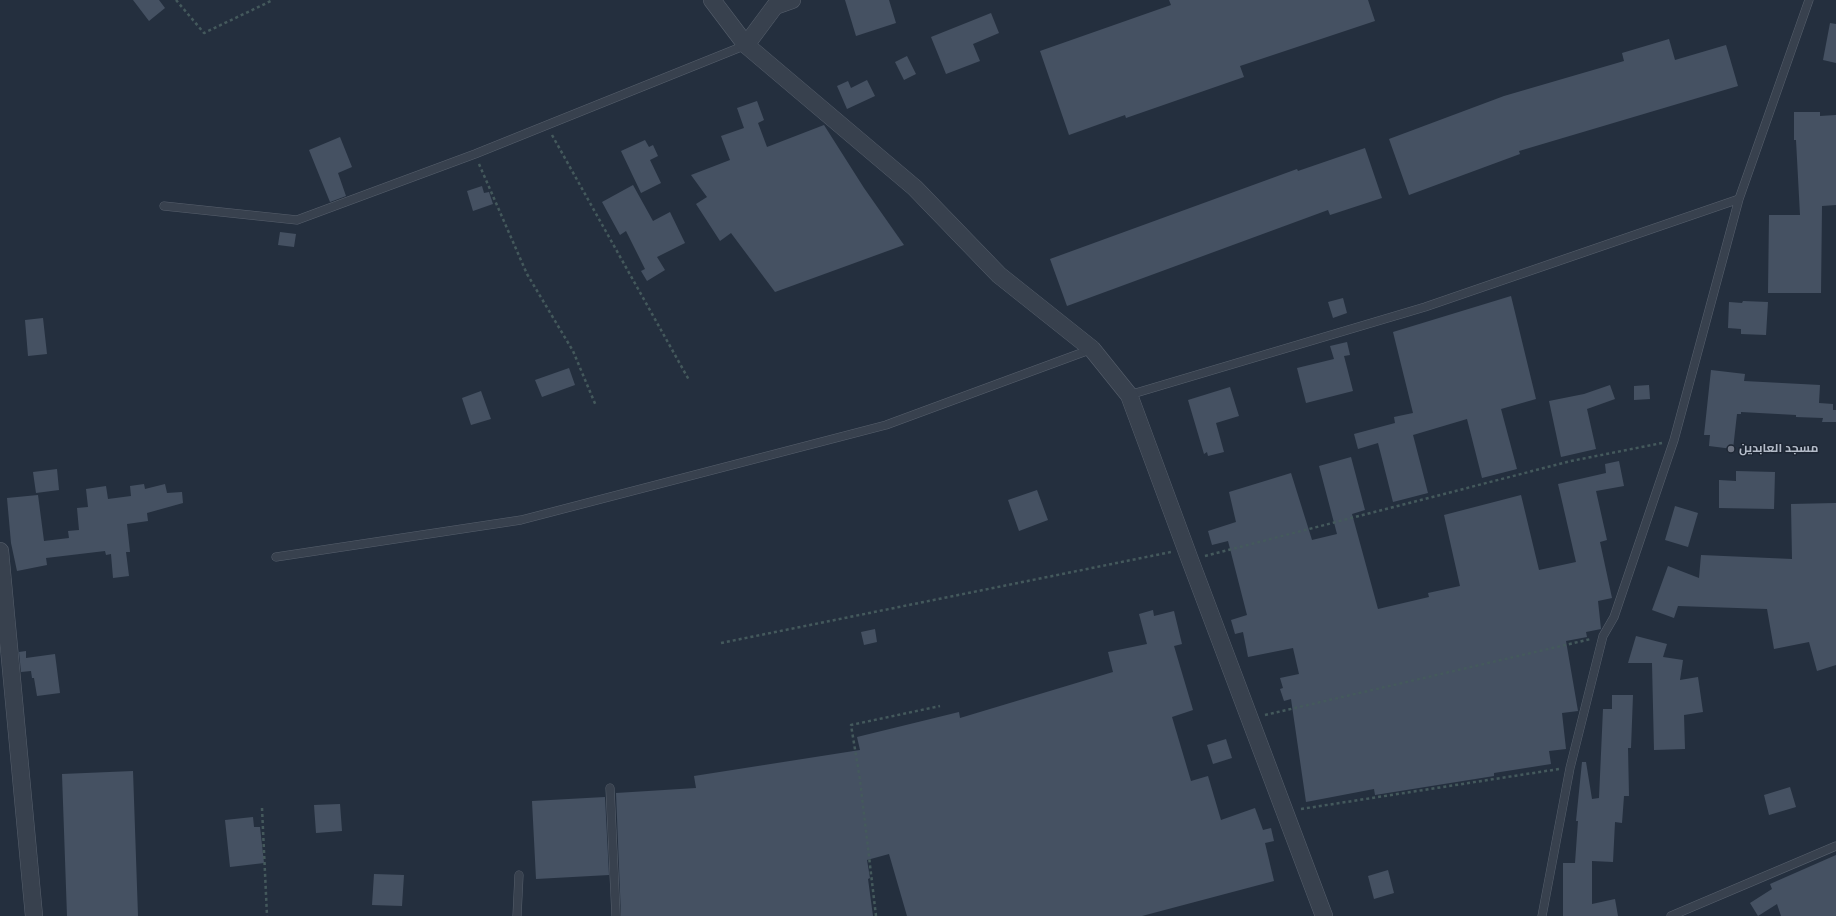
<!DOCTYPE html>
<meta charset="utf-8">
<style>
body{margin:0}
canvas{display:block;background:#242f3e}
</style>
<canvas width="1836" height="916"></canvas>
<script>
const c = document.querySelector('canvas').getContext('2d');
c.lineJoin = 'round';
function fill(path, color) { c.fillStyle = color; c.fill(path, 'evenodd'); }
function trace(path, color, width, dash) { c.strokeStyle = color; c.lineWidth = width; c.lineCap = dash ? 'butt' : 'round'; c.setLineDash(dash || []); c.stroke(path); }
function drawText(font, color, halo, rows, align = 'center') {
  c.font = font + ' "Fira Sans",Cairo,sans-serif'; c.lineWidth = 3; c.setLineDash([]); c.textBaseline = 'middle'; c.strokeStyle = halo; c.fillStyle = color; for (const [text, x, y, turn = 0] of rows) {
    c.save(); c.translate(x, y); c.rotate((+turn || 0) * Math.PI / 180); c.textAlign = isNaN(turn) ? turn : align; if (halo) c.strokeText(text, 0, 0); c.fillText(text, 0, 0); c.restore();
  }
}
const building = new Path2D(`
 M 133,0 L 159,0 L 165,8 L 149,21 Z
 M 845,0 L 889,0 L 896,23 L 856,36 Z
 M 1169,0 L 1368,0 L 1375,21 L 1240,66 L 1244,77 L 1126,118 L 1125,115 L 1069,135 L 1040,51 L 1171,5 Z
 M 991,13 L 999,33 L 973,44 L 980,61 L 946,74 L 931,37 Z
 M 1830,23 L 1836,24 L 1836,63 L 1823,60 Z
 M 1669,39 L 1675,60 L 1726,45 L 1738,86 L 1519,151 L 1520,154 L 1409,195 L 1389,139 L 1504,96 L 1624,61 L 1622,53 Z
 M 907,56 L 916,74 L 904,80 L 895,62 Z
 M 867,80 L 875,96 L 847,109 L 837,86 L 848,81 L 851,88 Z
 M 757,101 L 764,120 L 758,123 L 767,147 L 824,125 L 864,188 L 904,245 L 775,292 L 731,233 L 720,241 L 696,204 L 707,197 L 691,175 L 730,160 L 721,136 L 744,128 L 737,108 Z
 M 1794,112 L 1820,112 L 1820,116 L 1836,115 L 1836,205 L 1822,206 L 1821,293 L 1768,293 L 1769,215 L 1800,215 L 1796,140 L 1794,140 Z
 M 340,137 L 352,167 L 338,173 L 346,196 L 330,202 L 309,150 Z
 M 645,140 L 649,147 L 653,145 L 658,156 L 650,160 L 661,183 L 641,193 L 621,151 Z
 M 1365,148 L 1382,198 L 1330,215 L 1328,210 L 1067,306 L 1050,259 L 1297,169 L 1298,171 Z
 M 633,185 L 653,221 L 670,212 L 685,243 L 657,257 L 665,270 L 647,281 L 641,271 L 645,269 L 626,231 L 620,235 L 602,202 Z
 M 482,186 L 484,193 L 489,192 L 493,204 L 473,211 L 467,191 Z
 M 280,232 L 296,234 L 294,247 L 278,245 Z
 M 1511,296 L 1536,399 L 1501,409 L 1517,469 L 1482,478 L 1467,419 L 1413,435 L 1428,493 L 1393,502 L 1378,443 L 1358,449 L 1354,434 L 1395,423 L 1394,417 L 1413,413 L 1393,332 Z
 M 1343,298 L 1347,313 L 1333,318 L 1328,302 Z
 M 1743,301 L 1768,302 L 1766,335 L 1741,334 L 1741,329 L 1728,328 L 1729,302 L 1742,303 Z
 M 43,318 L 47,354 L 28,356 L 25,320 Z
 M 1347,342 L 1350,355 L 1344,356 L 1353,391 L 1306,403 L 1297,368 L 1334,359 L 1330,346 Z
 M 569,368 L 575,385 L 542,397 L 535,380 Z
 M 1711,370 L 1745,374 L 1744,381 L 1820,385 L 1819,403 L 1833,404 L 1833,410 L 1836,410 L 1836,422 L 1822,422 L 1823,418 L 1796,417 L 1796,415 L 1741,412 L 1741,414 L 1737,414 L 1733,449 L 1709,446 L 1710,435 L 1704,435 Z
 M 1610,385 L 1615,399 L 1587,409 L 1596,449 L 1561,457 L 1549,401 L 1584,394 Z
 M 1649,385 L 1650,399 L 1634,400 L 1634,386 Z
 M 1230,387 L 1239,416 L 1216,423 L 1224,452 L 1208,456 L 1207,452 L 1204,454 L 1188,400 Z
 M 481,391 L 491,419 L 471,425 L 462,398 Z
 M 1351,457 L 1365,510 L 1352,514 L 1378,609 L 1429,597 L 1428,593 L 1460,586 L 1444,515 L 1521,495 L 1539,570 L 1576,562 L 1558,484 L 1606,473 L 1605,464 L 1619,461 L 1624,486 L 1596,491 L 1607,540 L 1600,542 L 1612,598 L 1598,601 L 1601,629 L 1586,632 L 1587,637 L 1566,641 L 1578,711 L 1562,713 L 1566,749 L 1549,751 L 1551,764 L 1494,773 L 1494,776 L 1375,795 L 1374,789 L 1306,802 L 1291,699 L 1284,701 L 1280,689 L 1283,688 L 1280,678 L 1299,674 L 1293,648 L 1248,657 L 1243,632 L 1235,634 L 1231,620 L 1247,615 L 1228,541 L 1212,545 L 1208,531 L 1236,522 L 1229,492 L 1291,473 L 1312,540 L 1337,534 L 1319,466 Z
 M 57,469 L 59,490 L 36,493 L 33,472 Z
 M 1736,471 L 1775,472 L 1774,509 L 1719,508 L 1719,480 L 1736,481 Z
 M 144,484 L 145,489 L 165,484 L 167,493 L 182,492 L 183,503 L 147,513 L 148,521 L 127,524 L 130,552 L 126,552 L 129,576 L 113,578 L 111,554 L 106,555 L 105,551 L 46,558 L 47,565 L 17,571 L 11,543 L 7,498 L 38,495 L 44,541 L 69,538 L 68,531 L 79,530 L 77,508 L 88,507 L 86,489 L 106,486 L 108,499 L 131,496 L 130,486 Z
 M 1037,490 L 1048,520 L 1019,531 L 1008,500 Z
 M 1836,503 L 1836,665 L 1817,671 L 1809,642 L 1774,649 L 1767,609 L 1678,606 L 1674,618 L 1652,610 L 1668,566 L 1699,578 L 1701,555 L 1792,559 L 1791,504 Z
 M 1675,506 L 1698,513 L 1688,547 L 1665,540 Z
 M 1153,610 L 1154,616 L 1174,611 L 1182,644 L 1174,646 L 1193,710 L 1172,717 L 1191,781 L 1208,776 L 1221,820 L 1255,808 L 1263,830 L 1271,828 L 1274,841 L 1265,843 L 1274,881 L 1142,916 L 907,916 L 889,854 L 867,860 L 870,878 L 868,879 L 873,916 L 621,916 L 616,793 L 696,788 L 694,776 L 860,750 L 857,737 L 959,712 L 960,718 L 1113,672 L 1108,652 L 1147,644 L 1139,614 Z
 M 875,629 L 877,642 L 864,645 L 861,632 Z
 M 1636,636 L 1667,644 L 1663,657 L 1683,660 L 1680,680 L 1698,677 L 1703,712 L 1684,715 L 1685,749 L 1654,750 L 1652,663 L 1628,663 Z
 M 26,651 L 26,658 L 55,654 L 60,693 L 37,696 L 34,678 L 32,678 L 31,671 L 21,672 L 19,652 Z
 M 1612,695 L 1633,695 L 1631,748 L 1628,748 L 1629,796 L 1624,796 L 1622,823 L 1615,822 L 1613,862 L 1592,861 L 1592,904 L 1615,899 L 1618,916 L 1563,916 L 1563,863 L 1575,863 L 1578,821 L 1576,821 L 1582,762 L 1586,762 L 1592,799 L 1599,798 L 1603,709 L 1612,709 Z
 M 1226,739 L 1232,758 L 1213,764 L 1207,745 Z
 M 133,771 L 138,916 L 67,916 L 62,774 Z
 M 1790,787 L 1796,807 L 1769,815 L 1764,795 Z
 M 605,797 L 609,875 L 536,879 L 532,801 Z
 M 340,804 L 342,831 L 316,833 L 314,805 Z
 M 253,817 L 254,827 L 260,827 L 264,863 L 230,867 L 225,820 Z
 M 1836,855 L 1836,916 L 1781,916 L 1777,904 L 1758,916 L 1750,903 L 1772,889 L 1770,884 Z
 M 1388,870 L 1394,893 L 1374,899 L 1368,876 Z
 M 374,874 L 404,875 L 402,906 L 372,905 Z`);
const path = new Path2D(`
 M 176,0 L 204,33 L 273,0
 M 552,135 L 689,380
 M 479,164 L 527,274 L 573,351 L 596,406
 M 1205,556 L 1571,461 L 1662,443
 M 721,643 L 1171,552
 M 1265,715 L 1591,639
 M 262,808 L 267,916
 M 1301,809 L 1559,769
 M 876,916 L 860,780 L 851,725 L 940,706`);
const lane = new Path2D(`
 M 164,206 L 297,220 L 475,154 L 746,45
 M 1129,395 L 1425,307 L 1739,199
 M 276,557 L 521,520 L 886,425 L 1092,349
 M 610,788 L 616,916
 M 517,916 L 519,875
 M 1542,916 L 1570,768 L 1603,636 L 1614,617 L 1674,440 L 1739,199 L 1809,0
 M 1671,916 L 1836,846`);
const street = new Path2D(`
 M 712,0 L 746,45 L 915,188 L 999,275 L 1092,349 L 1129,395 L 1190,560 L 1324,916
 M 746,45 L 775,6 L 792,0
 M 0,551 L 34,916`);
const markers = [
 [1731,449,4,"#6b7280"]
];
const poiNames = [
 ["مسجد العابدين",1739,449]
];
fill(building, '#455162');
trace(lane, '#565f6c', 9);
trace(street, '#565f6c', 18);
trace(path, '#44595c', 2.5, [3, 3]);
trace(lane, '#38414e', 8);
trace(street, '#38414e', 17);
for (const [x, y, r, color] of markers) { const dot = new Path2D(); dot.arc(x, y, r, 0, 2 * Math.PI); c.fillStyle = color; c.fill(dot); trace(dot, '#1d2633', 1.5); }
drawText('bold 12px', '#b4bcc9', '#1d2633', poiNames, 'left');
</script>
